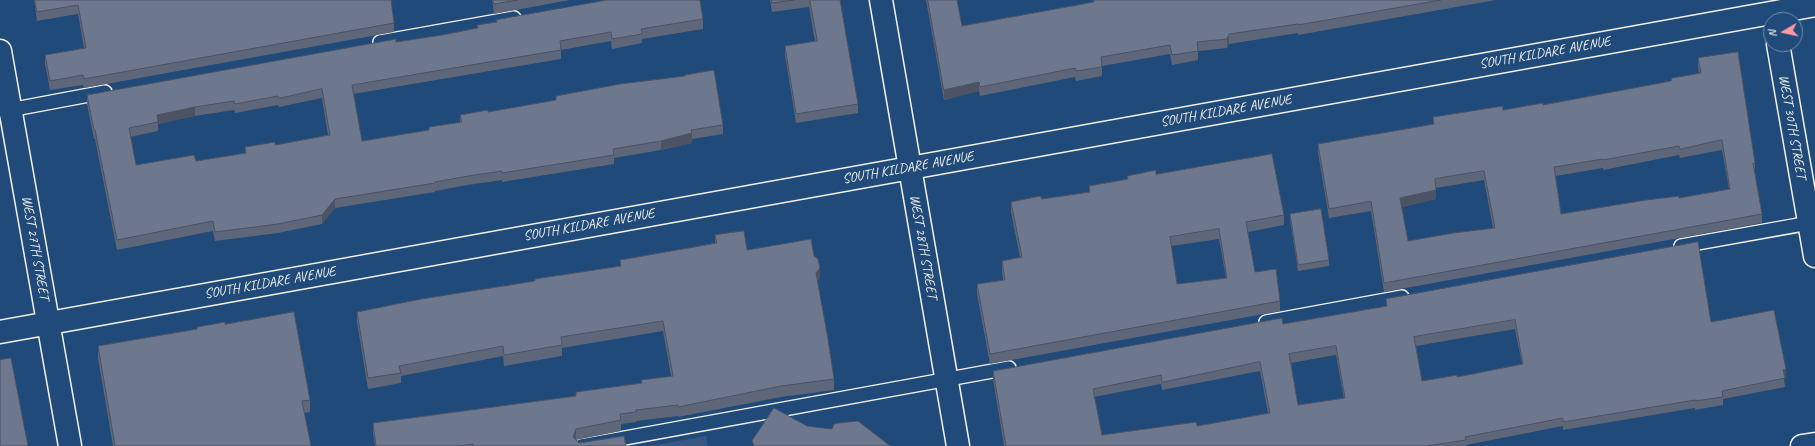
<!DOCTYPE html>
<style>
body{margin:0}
#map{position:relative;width:1815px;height:446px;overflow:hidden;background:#1f4a7a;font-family:Caveat,sans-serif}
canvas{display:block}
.north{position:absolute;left:1763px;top:12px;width:40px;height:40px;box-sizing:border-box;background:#1f4a7a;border:1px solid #748da6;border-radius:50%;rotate:261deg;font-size:11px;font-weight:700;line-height:16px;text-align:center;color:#f4f1e8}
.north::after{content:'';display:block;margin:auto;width:14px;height:18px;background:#ff9aa2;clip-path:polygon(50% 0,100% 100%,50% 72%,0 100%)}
</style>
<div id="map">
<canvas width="1815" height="446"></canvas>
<div class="north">N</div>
</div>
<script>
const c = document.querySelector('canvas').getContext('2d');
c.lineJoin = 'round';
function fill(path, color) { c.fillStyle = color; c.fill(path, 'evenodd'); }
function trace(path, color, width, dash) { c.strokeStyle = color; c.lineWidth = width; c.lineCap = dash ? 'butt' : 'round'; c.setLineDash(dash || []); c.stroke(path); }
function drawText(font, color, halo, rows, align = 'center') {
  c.font = font + ' Caveat,sans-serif'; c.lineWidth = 3.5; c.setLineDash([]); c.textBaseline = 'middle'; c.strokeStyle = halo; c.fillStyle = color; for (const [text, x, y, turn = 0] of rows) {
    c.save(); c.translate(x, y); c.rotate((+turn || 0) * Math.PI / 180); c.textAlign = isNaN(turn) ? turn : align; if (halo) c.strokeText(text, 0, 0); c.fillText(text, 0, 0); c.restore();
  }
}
const built = new Path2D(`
 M 706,436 L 708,446 L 650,446 Z`);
const service = new Path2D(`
 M 380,42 L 514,18
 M 4,111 L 105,92
 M 1681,246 L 1815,222
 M 1266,322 L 1402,297
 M 581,446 L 1009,368`);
const minor = new Path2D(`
 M 881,0 L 958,446
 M 1778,44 L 1815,256
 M 0,51 L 70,446
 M 0,332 L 1815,5
 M 1802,446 L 1815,444`);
const wall = new Path2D(`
 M 34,0 L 391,0 L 394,23 L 394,32 L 84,88 L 83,85 L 50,90 L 45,64 L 45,55 L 84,48 L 78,14 L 37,21 Z
 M 492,0 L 570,0 L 494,14 Z
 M 770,0 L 840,0 L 858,104 L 858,113 L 796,123 L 785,55 L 785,46 L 815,41 L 809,7 L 772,12 Z
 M 926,0 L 957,0 L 962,26 L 1093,2 L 1093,0 L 1496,0 L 1298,35 L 1298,33 L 1229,44 L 1227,48 L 1198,51 L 1198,60 L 1172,65 L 1170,54 L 1102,66 L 1102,76 L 1076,81 L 1075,77 L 980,96 L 979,91 L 944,100 Z
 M 703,19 L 703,29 L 642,39 L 642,43 L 612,49 L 611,41 L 561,50 L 561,59 L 353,94 L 362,141 L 429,130 L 429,127 L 460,123 L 460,115 L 488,112 L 723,125 L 723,134 L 692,139 L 692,143 L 661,150 L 614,158 L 614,164 L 502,182 L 502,180 L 468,185 L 435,191 L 435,192 L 335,208 L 322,224 L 278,233 L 215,241 L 213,231 L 117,250 L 95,139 L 94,139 L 87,104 L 87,95 L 396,42 L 442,35 L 477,28 L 477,25 ZM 322,98 L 328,135 L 275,145 L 245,147 L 245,153 L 196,161 L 136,165 L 130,137 L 158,131 L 158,124 L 195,116 L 234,110 L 235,113 L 278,105 L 279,107 Z
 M 1698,58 L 1755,163 L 1755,172 L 1762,214 L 1762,223 L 1384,292 L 1371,211 L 1329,218 L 1318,153 L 1318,144 L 1433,125 L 1433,117 L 1503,110 L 1543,105 L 1671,81 L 1699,73 L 1698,67 ZM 1722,150 L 1729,189 L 1679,198 L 1561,214 L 1556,176 L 1603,168 L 1603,170 L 1679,155 L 1680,158 ZM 1484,180 L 1493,228 L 1408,241 L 1402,207 L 1436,199 L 1436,188 Z
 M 1156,174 L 1284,215 L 1284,225 L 1248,232 L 1255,272 L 1280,301 L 1280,311 L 990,364 L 977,294 L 977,284 L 1003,280 L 1002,270 L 1002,261 L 1020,257 L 1011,212 L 1011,202 L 1042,199 L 1089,192 L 1089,186 L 1127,179 L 1127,176 ZM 1219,239 L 1226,278 L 1177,284 L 1171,246 Z
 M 1290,214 L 1329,260 L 1329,266 L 1298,271 L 1290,220 Z
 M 715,235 L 747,250 L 814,256 L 820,278 L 817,282 L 834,379 L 834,390 L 781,397 L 678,417 L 678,416 L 636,421 L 636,422 L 621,424 L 621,431 L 576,440 L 579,443 L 626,446 L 375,446 L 373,433 L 373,423 L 576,396 L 576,392 L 641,383 L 671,376 L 663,331 L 562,348 L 562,356 L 504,366 L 503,356 L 401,376 L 401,383 L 368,389 L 357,322 L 357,312 L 535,281 L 535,279 L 620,266 L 620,260 L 715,243 Z
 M 1386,299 L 1711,322 L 1786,377 L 1784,378 L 1785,387 L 1723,399 L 1723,405 L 1695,410 L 1695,408 L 1563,430 L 1563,426 L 1466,445 L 1466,446 L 1004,446 L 993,379 L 993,371 L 1283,324 L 1386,306 ZM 1515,329 L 1522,364 L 1457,377 L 1422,381 L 1416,346 ZM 1336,355 L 1344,399 L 1298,405 L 1291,363 ZM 1260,371 L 1268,413 L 1197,426 L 1102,435 L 1094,397 L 1161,384 L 1162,390 Z
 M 225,324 L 310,400 L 310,412 L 304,413 L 311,446 L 113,446 L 98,358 L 98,346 L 197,329 L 197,327 Z`);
const shadedWall = new Path2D(`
 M 1229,34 L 1229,44 L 1227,48 L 1227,39 Z
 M 979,82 L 979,91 L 944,100 L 944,90 Z
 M 195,107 L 195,116 L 158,124 L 157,115 Z
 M 692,133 L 692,143 L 661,150 L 661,141 Z
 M 1436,190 L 1436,199 L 1400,207 L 1400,198 Z
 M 335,199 L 335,208 L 322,224 L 322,215 Z
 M 820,268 L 820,278 L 816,284 L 816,273 Z
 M 1786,369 L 1786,377 L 1783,379 L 1783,370 Z
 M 576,429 L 576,440 L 574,446 L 573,437 Z`);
const building = new Path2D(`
 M 35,0 L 391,0 L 394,23 L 84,79 L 83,75 L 50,81 L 45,55 L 86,48 L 78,5 L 37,12 Z
 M 493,0 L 518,0 L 494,4 Z
 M 607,0 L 700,0 L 703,19 L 641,29 L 642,34 L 612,39 L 611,32 L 560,41 L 561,50 L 352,85 L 362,141 L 429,130 L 429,127 L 462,122 L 460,115 L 488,110 L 488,112 L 556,100 L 556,96 L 620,84 L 685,76 L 685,75 L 714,70 L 723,125 L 691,130 L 692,133 L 661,141 L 613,149 L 614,155 L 502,173 L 502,171 L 468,176 L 435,182 L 435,183 L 335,199 L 322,215 L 278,224 L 215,232 L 213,221 L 117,240 L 95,130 L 94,130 L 87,95 L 396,39 L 396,42 L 442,35 L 478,28 L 477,25 L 497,22 L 496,20 ZM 322,89 L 330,135 L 275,145 L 275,142 L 245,147 L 246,153 L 196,161 L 194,155 L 136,165 L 129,128 L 158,122 L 157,115 L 195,107 L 234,101 L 235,104 L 278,96 L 279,98 Z
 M 772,0 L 794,0 L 772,3 Z
 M 810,0 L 840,0 L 858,104 L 796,114 L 785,46 L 817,41 Z
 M 928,0 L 957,0 L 962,26 L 1094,2 L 1093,0 L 1441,0 L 1298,25 L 1298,24 L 1229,34 L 1227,39 L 1197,42 L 1198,51 L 1172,55 L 1170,45 L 1101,57 L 1102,67 L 1076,71 L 1075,68 L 980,87 L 979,82 L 944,90 Z
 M 1738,52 L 1755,163 L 1753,163 L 1762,214 L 1384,283 L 1371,201 L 1329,209 L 1318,144 L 1434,124 L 1433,117 L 1503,106 L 1503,110 L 1543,103 L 1543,105 L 1671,81 L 1672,78 L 1701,73 L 1698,58 ZM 1722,140 L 1730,189 L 1679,198 L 1679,196 L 1646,200 L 1561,214 L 1554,167 L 1603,159 L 1603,160 L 1679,146 L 1680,149 ZM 1484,171 L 1495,228 L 1453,233 L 1408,241 L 1400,198 L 1436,190 L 1435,179 Z
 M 1272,154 L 1284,215 L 1246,222 L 1255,272 L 1276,269 L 1280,301 L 990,354 L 977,284 L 1005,280 L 1002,261 L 1022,257 L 1011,202 L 1040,196 L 1042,199 L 1090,192 L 1089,186 L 1128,179 L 1127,176 L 1156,170 L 1156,174 ZM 1219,229 L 1227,278 L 1177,284 L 1170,237 Z
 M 1321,209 L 1329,260 L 1298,265 L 1290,214 Z
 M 744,231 L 747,250 L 811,239 L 814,256 L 818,259 L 820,268 L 816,273 L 828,339 L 834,379 L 781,386 L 678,407 L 678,405 L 636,410 L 636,412 L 620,414 L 621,420 L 576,429 L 573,437 L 579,443 L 624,436 L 626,446 L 473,446 L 473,444 L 459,446 L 376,446 L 373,423 L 576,396 L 576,392 L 642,383 L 641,380 L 673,376 L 663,321 L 561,337 L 562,345 L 504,355 L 503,346 L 399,366 L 401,373 L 368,378 L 357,312 L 421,299 L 535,281 L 535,279 L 621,266 L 620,260 L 717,243 L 715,235 Z
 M 1698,242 L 1711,322 L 1774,310 L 1786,369 L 1783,370 L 1785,378 L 1722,391 L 1723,397 L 1695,401 L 1695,400 L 1563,422 L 1563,418 L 1465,437 L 1466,440 L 1426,446 L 1006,446 L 993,371 L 1282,318 L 1283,324 L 1387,306 L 1386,299 ZM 1515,320 L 1523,364 L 1457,377 L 1457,375 L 1422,381 L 1414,337 ZM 1336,346 L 1345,398 L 1298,405 L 1289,354 ZM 1260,362 L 1270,413 L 1197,426 L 1196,422 L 1102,435 L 1093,389 L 1161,375 L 1162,382 Z
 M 294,312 L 310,400 L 302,401 L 311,446 L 115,446 L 98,346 L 197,329 L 197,327 L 225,322 L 225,324 Z
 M 11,358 L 28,446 L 0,446 L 0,360 Z
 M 774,408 L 807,426 L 832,429 L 834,424 L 839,423 L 858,421 L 889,445 L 891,446 L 754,446 L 752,441 Z`);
const streetNames = [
 ["SOUTH KILDARE AVENUE",1545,53,-10],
 ["SOUTH KILDARE AVENUE",1226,111,-10],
 ["WEST 30TH STREET",1792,127,80],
 ["SOUTH KILDARE AVENUE",908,168,-10],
 ["SOUTH KILDARE AVENUE",589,225,-10],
 ["WEST 28TH STREET",923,247,80],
 ["WEST 27TH STREET",35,248,80],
 ["SOUTH KILDARE AVENUE",270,283,-10]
];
fill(built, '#365880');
trace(service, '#f4f1e8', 16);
trace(minor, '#f4f1e8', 25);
trace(service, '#1f4a7a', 13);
trace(minor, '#1f4a7a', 22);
fill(wall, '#5e6679');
fill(shadedWall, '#4c5363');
fill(building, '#6d778d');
trace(building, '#4c5363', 1);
drawText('14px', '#f4f1e8', '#1f4a7a', streetNames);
</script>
